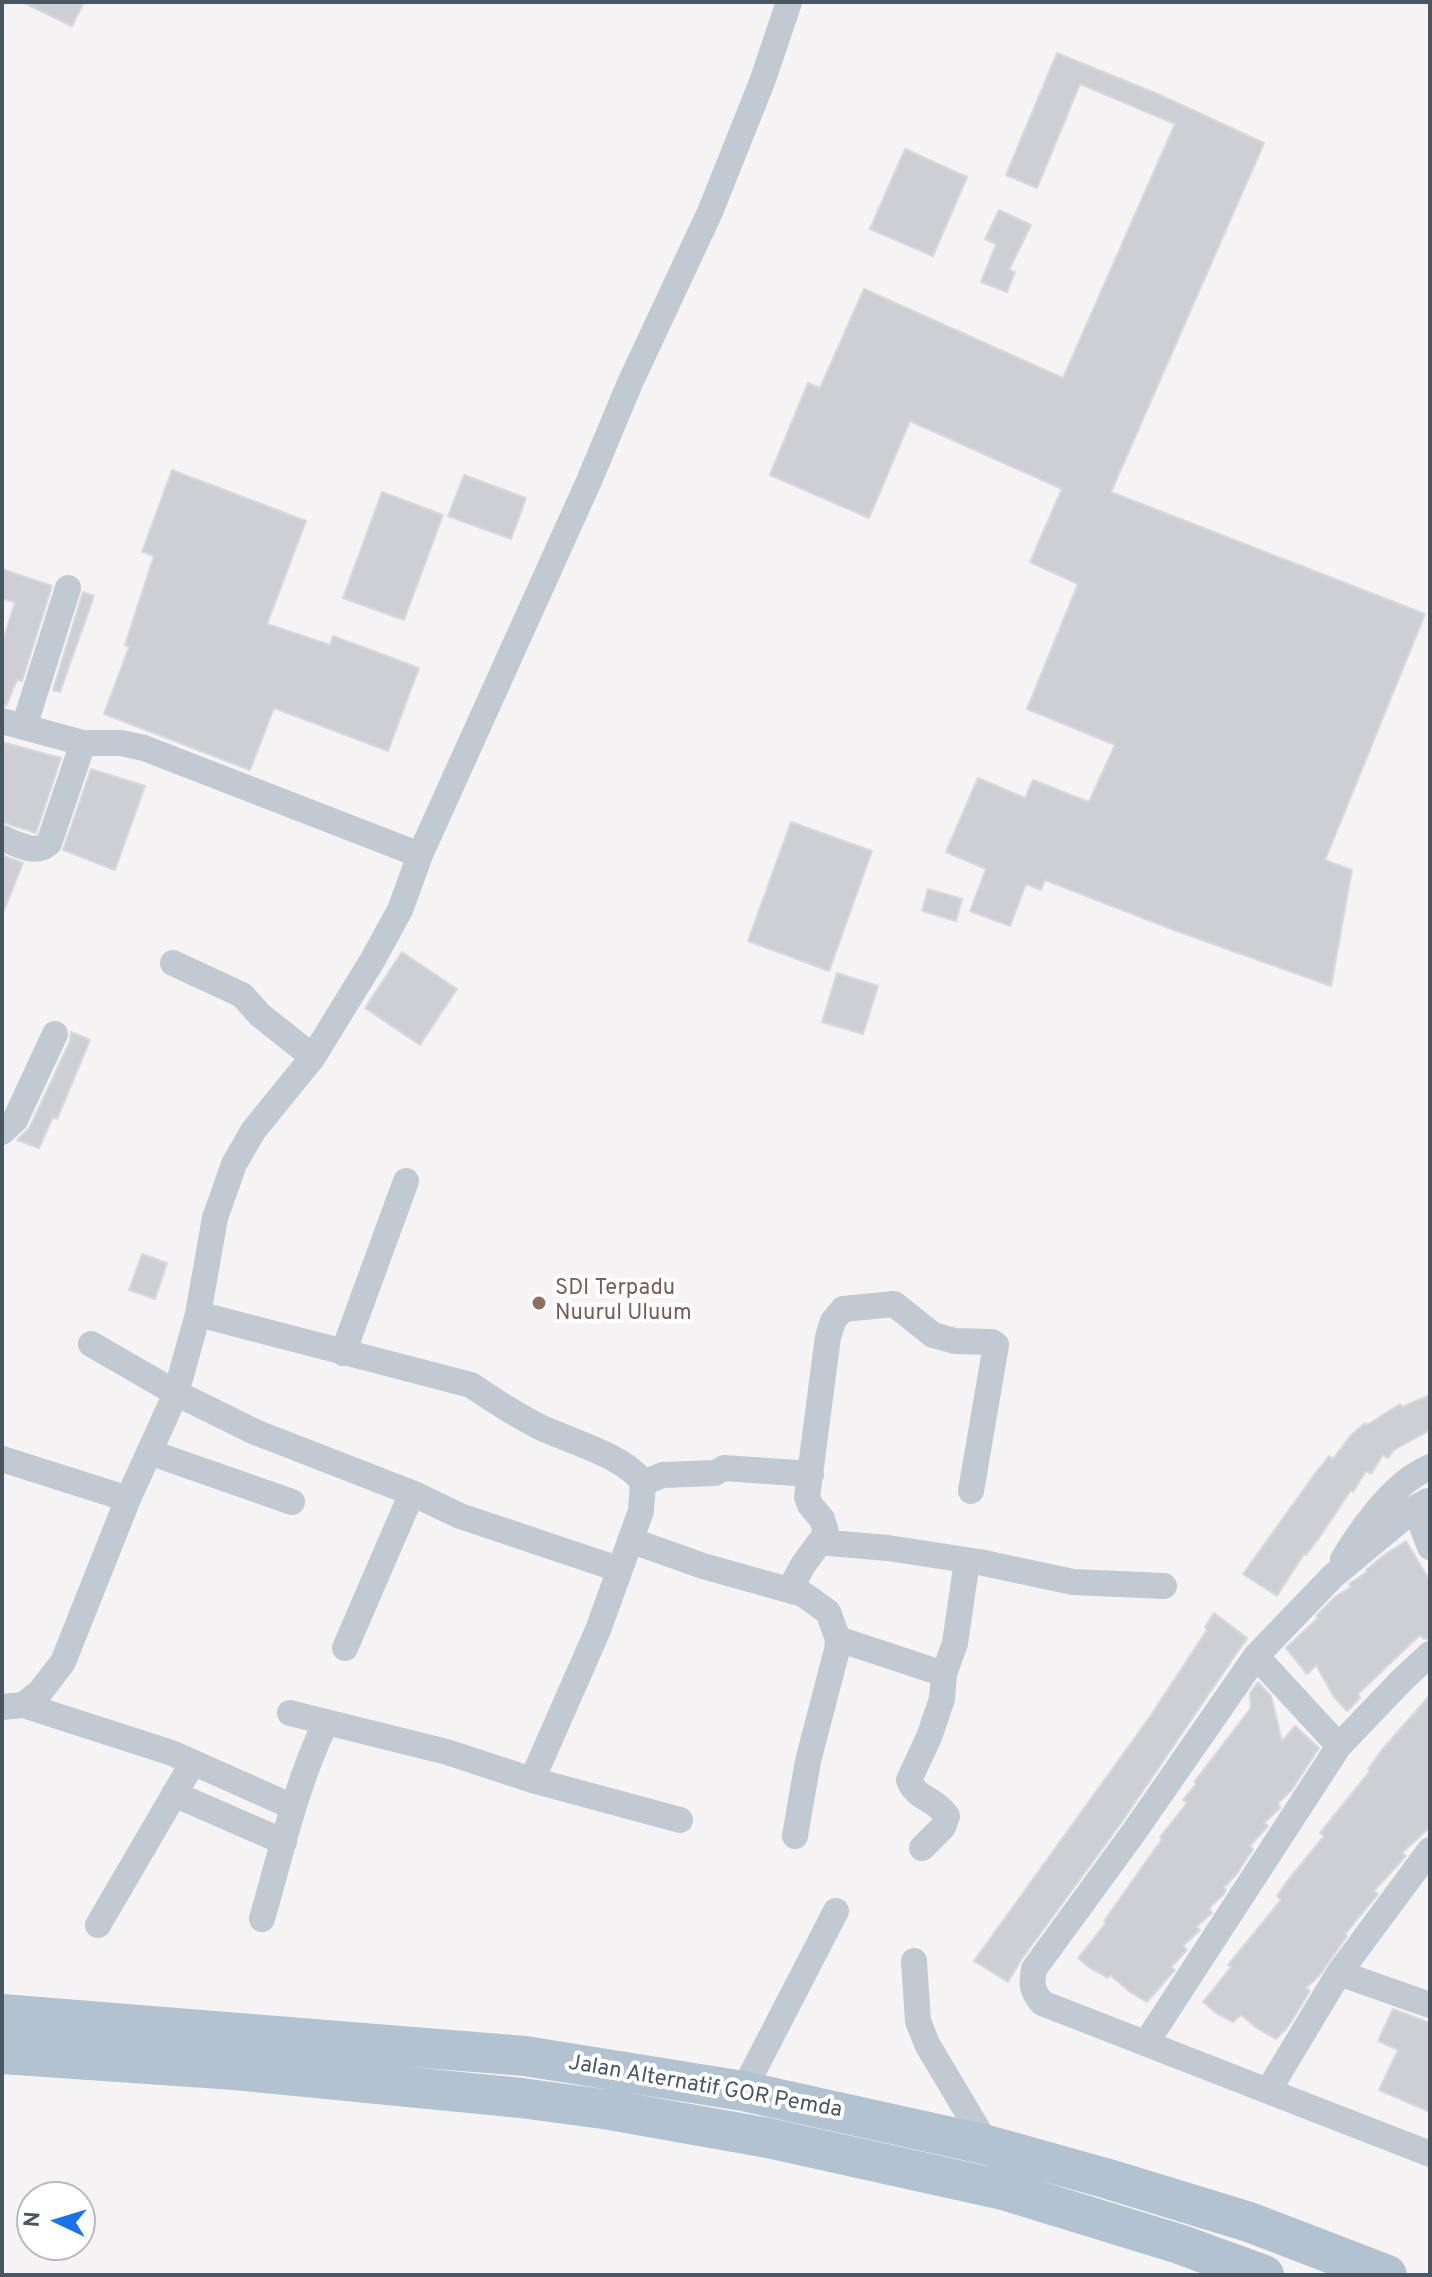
<!DOCTYPE html>
<style>
body{margin:0}
#map{position:relative;width:1432px;height:2277px;overflow:hidden;background:#f5f3f3;font-family:Overpass,sans-serif}
canvas{display:block}
.frame{position:absolute;inset:0;border:4px solid #4a5661;pointer-events:none}
.north{position:absolute;left:16px;top:2181px;width:80px;height:80px;box-sizing:border-box;background:#fff;border:2px solid #b7bbc0;border-radius:50%;rotate:274deg;font-size:22px;font-weight:700;line-height:32px;text-align:center;color:#4a5661}
.north::after{content:'';display:block;margin:auto;width:28px;height:36px;background:#1a73e8;clip-path:polygon(50% 0,100% 100%,50% 72%,0 100%)}
</style>
<div id="map">
<canvas width="1432" height="2277"></canvas>
<div class="frame"></div>
<div class="north">N</div>
</div>
<script>
const c = document.querySelector('canvas').getContext('2d');
c.lineJoin = 'round';
function fill(path, color) { c.fillStyle = color; c.fill(path, 'evenodd'); }
function trace(path, color, width, dash) { c.strokeStyle = color; c.lineWidth = width; c.lineCap = dash ? 'butt' : 'round'; c.setLineDash(dash || []); c.stroke(path); }
function drawText(font, color, halo, rows, align = 'center') {
  c.font = font + ' Overpass,sans-serif'; c.lineWidth = 8; c.setLineDash([]); c.textBaseline = 'middle'; c.strokeStyle = halo; c.fillStyle = color; for (const [text, x, y, turn = 0] of rows) {
    c.save(); c.translate(x, y); c.rotate((+turn || 0) * Math.PI / 180); c.textAlign = isNaN(turn) ? turn : align; if (halo) c.strokeText(text, 0, 0); c.fillText(text, 0, 0); c.restore();
  }
}
const building = new Path2D(`
 M 22,2 L 84,2 L 72,26 Z
 M 1057,53 L 1160,95 L 1264,143 L 1111,492 L 1425,614 L 1325,860 L 1352,870 L 1331,986 L 1171,929 L 1045,880 L 1041,890 L 1026,884 L 1010,926 L 970,911 L 986,869 L 946,852 L 978,778 L 1025,798 L 1033,780 L 1089,802 L 1115,745 L 1027,709 L 1078,584 L 1030,562 L 1062,489 L 910,421 L 869,518 L 770,475 L 808,383 L 820,388 L 864,289 L 1063,378 L 1175,124 L 1080,84 L 1037,188 L 1006,175 Z
 M 905,149 L 967,177 L 933,256 L 870,229 Z
 M 999,210 L 1031,225 L 1009,270 L 1015,272 L 1007,292 L 981,282 L 996,244 L 985,239 Z
 M 172,470 L 306,521 L 267,624 L 330,645 L 333,636 L 419,668 L 388,751 L 274,708 L 250,770 L 104,714 L 129,647 L 125,645 L 154,556 L 142,552 Z
 M 464,475 L 526,498 L 511,539 L 448,516 Z
 M 382,492 L 443,515 L 404,620 L 343,598 Z
 M 2,569 L 52,586 L 22,681 L 17,680 L 6,706 L 2,705 L 2,643 L 15,602 L 2,599 Z
 M 83,592 L 94,596 L 60,692 L 53,690 Z
 M 2,742 L 61,758 L 36,833 L 2,822 Z
 M 91,769 L 145,786 L 115,870 L 63,850 Z
 M 791,822 L 872,851 L 829,971 L 748,941 Z
 M 2,855 L 23,863 L 3,913 L 2,913 Z
 M 928,889 L 962,899 L 956,921 L 922,911 Z
 M 402,952 L 457,989 L 420,1045 L 365,1008 Z
 M 837,973 L 878,986 L 863,1034 L 822,1022 Z
 M 71,1032 L 90,1040 L 57,1119 L 53,1117 L 39,1148 L 17,1140 L 30,1127 L 70,1041 Z
 M 142,1254 L 167,1263 L 155,1299 L 129,1290 Z
 M 1430,1395 L 1430,1430 L 1394,1450 L 1388,1458 L 1383,1455 L 1371,1474 L 1366,1471 L 1353,1492 L 1351,1490 L 1321,1535 L 1306,1555 L 1304,1554 L 1277,1596 L 1243,1574 L 1314,1475 L 1329,1456 L 1333,1459 L 1350,1436 L 1365,1423 L 1367,1425 L 1400,1404 L 1402,1407 Z
 M 1406,1541 L 1430,1581 L 1430,1638 L 1424,1639 L 1420,1635 L 1358,1694 L 1360,1698 L 1347,1711 L 1334,1697 L 1316,1665 L 1307,1674 L 1286,1648 L 1318,1618 L 1316,1616 L 1336,1596 L 1351,1587 L 1349,1584 L 1367,1572 L 1366,1570 L 1384,1555 Z
 M 1214,1613 L 1247,1638 L 1121,1823 L 1021,1960 L 1008,1982 L 974,1961 L 1149,1718 L 1207,1630 L 1205,1627 Z
 M 1258,1682 L 1271,1696 L 1282,1741 L 1295,1726 L 1319,1748 L 1291,1791 L 1278,1803 L 1280,1808 L 1264,1823 L 1268,1826 L 1250,1846 L 1253,1849 L 1236,1875 L 1224,1887 L 1226,1890 L 1224,1894 L 1209,1908 L 1212,1913 L 1196,1927 L 1200,1930 L 1183,1946 L 1187,1950 L 1171,1967 L 1175,1970 L 1172,1973 L 1147,2002 L 1130,1992 L 1110,1975 L 1108,1978 L 1090,1968 L 1078,1958 L 1106,1923 L 1104,1921 L 1162,1839 L 1160,1837 L 1187,1803 L 1183,1800 L 1196,1784 L 1194,1782 L 1251,1708 L 1250,1693 Z
 M 1430,1695 L 1430,1827 L 1402,1853 L 1406,1856 L 1404,1858 L 1374,1891 L 1378,1894 L 1345,1934 L 1347,1936 L 1319,1976 L 1306,1988 L 1310,1991 L 1287,2028 L 1276,2039 L 1258,2029 L 1241,2015 L 1233,2022 L 1216,2013 L 1203,2002 L 1231,1967 L 1228,1965 L 1281,1900 L 1277,1896 L 1285,1884 L 1324,1836 L 1320,1833 L 1370,1771 L 1368,1769 L 1381,1751 Z
 M 1393,2009 L 1430,2023 L 1430,2112 L 1379,2090 L 1398,2050 L 1378,2041 Z`);
const street = new Path2D(`
 M 2,721 L 83,743 L 121,743 L 144,748 L 420,855
 M 24,727 L 68,588
 M 2,838 C 17,844 36,856 49,843 L 83,743
 M 173,963 L 242,995 L 260,1015 L 313,1057
 M 2,1132 L 15,1120 L 55,1034
 M 198,1314 L 471,1385 C 493,1400 516,1415 540,1427 C 569,1441 626,1456 643,1483 L 641,1511 L 598,1630 L 532,1780 L 447,1752 L 290,1713
 M 91,1344 L 176,1393 L 255,1432 L 412,1493 L 460,1516 L 618,1569
 M 343,1353 L 406,1181
 M 149,1452 L 292,1502
 M 2,1459 L 128,1499
 M 643,1483 L 663,1475 L 715,1473 L 724,1468 L 811,1474
 M 971,1491 L 996,1345 L 992,1342 L 955,1341 L 933,1335 L 894,1304 L 843,1309 L 833,1321 L 828,1337 L 807,1497 L 810,1505 L 822,1519 L 829,1543 L 888,1548 L 979,1562 L 1073,1582 L 1164,1586
 M 1428,1501 L 1415,1508 L 1430,1547
 M 630,1540 L 703,1566 L 803,1594 L 828,1612 L 838,1639 L 837,1650 L 808,1761 L 795,1836
 M 1343,1559 C 1362,1528 1395,1481 1430,1467
 M 790,1589 L 803,1565 L 825,1535
 M 838,1639 L 944,1674
 M 345,1648 L 412,1493
 M 1256,1656 L 1339,1746
 M 23,1705 L 172,1753 L 293,1807
 M 2,1707 L 23,1705 L 40,1692 L 63,1662 L 128,1499 L 176,1393 L 198,1314 L 215,1218 L 234,1164 L 253,1131 L 313,1057 L 372,961 L 400,910 L 420,855 L 589,481 L 630,383 L 710,212 L 762,82 L 789,2
 M 532,1780 L 680,1820
 M 174,1794 L 284,1842
 M 922,1848 L 943,1827 L 947,1816 C 936,1799 915,1798 909,1780 L 929,1737 L 942,1699 L 944,1674 L 955,1643 L 967,1561
 M 1430,1850 L 1339,1973 L 1268,2091 L 1430,2154
 M 262,1919 C 281,1853 296,1784 326,1722
 M 98,1925 L 192,1764
 M 914,1961 L 918,2021 L 927,2044 L 987,2145
 M 1339,1973 L 1430,2005
 M 1146,2043 L 1339,1746 L 1403,1679 L 1430,1654
 M 743,2091 L 836,1911
 M 1268,2091 L 1042,2003 C 1032,1991 1031,1984 1034,1969 L 1134,1832 L 1256,1656 L 1333,1576 L 1415,1508`);
const primary = new Path2D(`
 M 2,2014 L 525,2056 L 743,2091 L 987,2145 L 1105,2178 L 1249,2222 L 1387,2275
 M 2,2054 L 235,2070 L 521,2098 L 610,2110 L 768,2138 L 1003,2190 L 1179,2244 L 1264,2275`);
const markers = [
 [539,1303,8,"#8d6e63"]
];
const educationNames = [
 ["SDI Terpadu",555,1290],
 ["Nuurul Uluum",555,1315]
];
const streetNames = [
 ["Jalan Alternatif GOR Pemda",705,2088,10]
];
fill(building, '#cdcfd5');
trace(building, '#d7d9de', 2);
trace(street, '#c1cad2', 26);
trace(primary, '#b3c2d1', 40);
for (const [x, y, r, color] of markers) { const dot = new Path2D(); dot.arc(x, y, r, 0, 2 * Math.PI); c.fillStyle = color; c.fill(dot); trace(dot, '#fff', 3); }
drawText('22px', '#785e54', '#fff', educationNames, 'left');
drawText('22px', '#4a5661', '#fff', streetNames);
</script>
